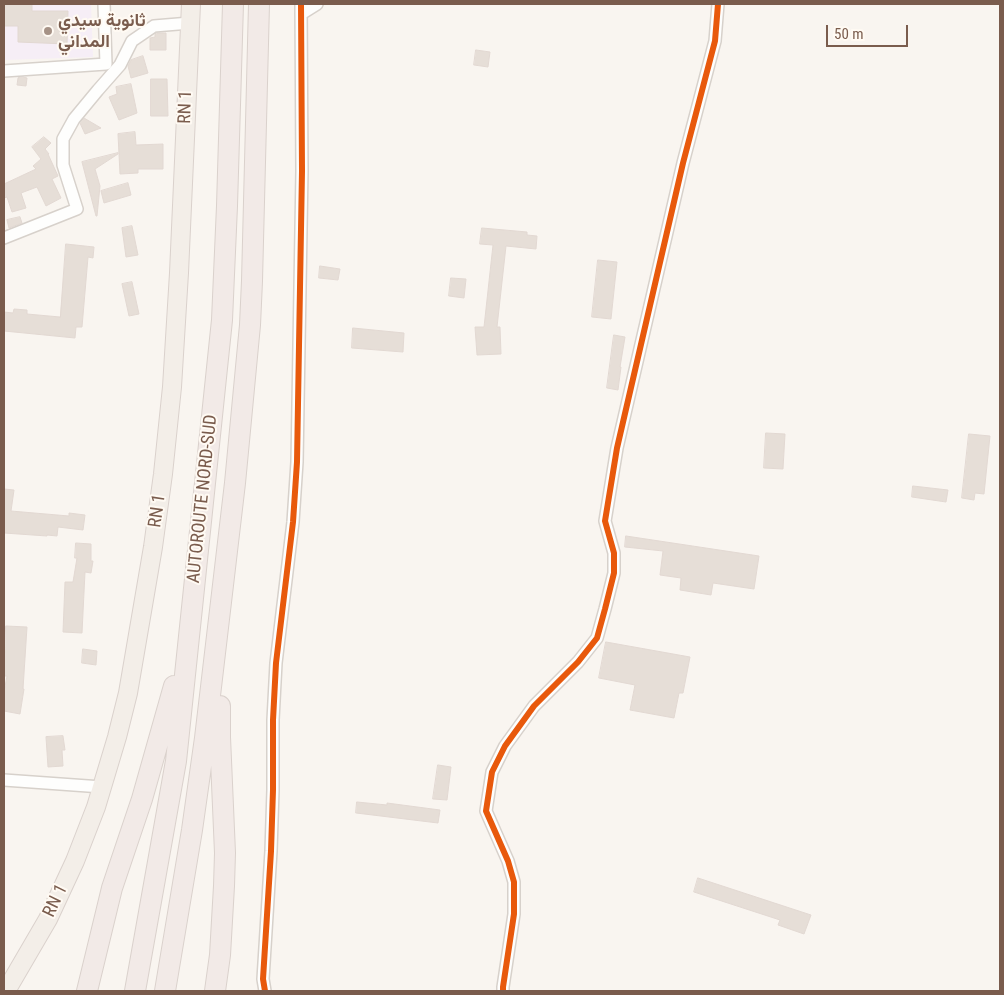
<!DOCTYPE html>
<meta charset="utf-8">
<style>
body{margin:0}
#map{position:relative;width:1004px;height:995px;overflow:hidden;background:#f9f5f0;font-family:"Roboto Condensed",sans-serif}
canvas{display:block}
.frame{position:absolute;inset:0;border:5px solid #7a5c4d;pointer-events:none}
.scale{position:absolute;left:826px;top:25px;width:82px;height:22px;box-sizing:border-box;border:2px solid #7a5c4d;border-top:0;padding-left:6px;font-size:15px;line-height:18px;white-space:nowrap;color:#7a5c4d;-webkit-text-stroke:4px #fffaf3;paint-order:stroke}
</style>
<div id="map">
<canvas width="1004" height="995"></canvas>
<div class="frame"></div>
<div class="scale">50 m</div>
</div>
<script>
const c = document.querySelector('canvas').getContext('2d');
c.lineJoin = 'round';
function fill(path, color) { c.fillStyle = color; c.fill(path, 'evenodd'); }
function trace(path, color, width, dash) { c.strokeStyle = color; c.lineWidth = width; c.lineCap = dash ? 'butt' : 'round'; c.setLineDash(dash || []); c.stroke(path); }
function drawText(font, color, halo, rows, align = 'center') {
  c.font = font + ' "Roboto Condensed",Vazirmatn,sans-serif'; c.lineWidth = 4; c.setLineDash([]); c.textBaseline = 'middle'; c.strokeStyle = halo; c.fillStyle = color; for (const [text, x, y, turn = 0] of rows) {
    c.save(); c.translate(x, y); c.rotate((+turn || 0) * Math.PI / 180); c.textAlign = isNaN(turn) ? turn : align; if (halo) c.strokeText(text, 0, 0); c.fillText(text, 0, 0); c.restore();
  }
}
const education = new Path2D(`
 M 4,4 L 91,4 L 93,57 L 4,60 Z`);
const building = new Path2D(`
 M 4,4 L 32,4 L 32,11 L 68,11 L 67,44 L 18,42 L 18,26 L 4,26 Z
 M 157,33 L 166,33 L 166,50 L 150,50 L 150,38 L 155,37 L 155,34 Z
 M 476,50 L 490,52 L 488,67 L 474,65 Z
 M 143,56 L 148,73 L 131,78 L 128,66 L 131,60 Z
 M 23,77 L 27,78 L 26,86 L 17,85 L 18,78 Z
 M 151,79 L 167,79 L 168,116 L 151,116 Z
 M 131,84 L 137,113 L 119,120 L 109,97 L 117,94 L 116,87 Z
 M 84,118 L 101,128 L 85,134 L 80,123 Z
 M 135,132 L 136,145 L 163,144 L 163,169 L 138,169 L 138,173 L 120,174 L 118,134 Z
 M 44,137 L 51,143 L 45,149 L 49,154 L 48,154 L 58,176 L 52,179 L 61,198 L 46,206 L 37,187 L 21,193 L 26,208 L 12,212 L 7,197 L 4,198 L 4,184 L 36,169 L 33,166 L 41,159 L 32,147 Z
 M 118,153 L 118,154 L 95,169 L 100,186 L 97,216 L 96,216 L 82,162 Z
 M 128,183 L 131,195 L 104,203 L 101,191 Z
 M 20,217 L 22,223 L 9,228 L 7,220 Z
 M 132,226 L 138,255 L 126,257 L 122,228 Z
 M 482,228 L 527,232 L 527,235 L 537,236 L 536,249 L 506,246 L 497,327 L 500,327 L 501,354 L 477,355 L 475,327 L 484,327 L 493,245 L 480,244 Z
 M 66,244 L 94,247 L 93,258 L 88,257 L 82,327 L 76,327 L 75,338 L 4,331 L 4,312 L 13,313 L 14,309 L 27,310 L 27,314 L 60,317 Z
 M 598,260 L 617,262 L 611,319 L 592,317 Z
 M 320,266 L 340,269 L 338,280 L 319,278 Z
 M 451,278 L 466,279 L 464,298 L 449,296 Z
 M 132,282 L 139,314 L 129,316 L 122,284 Z
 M 353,328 L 404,333 L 403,352 L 352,348 Z
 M 614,335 L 625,337 L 620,367 L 621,367 L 618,390 L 607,388 Z
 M 766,433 L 785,434 L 783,469 L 764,468 Z
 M 969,434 L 990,436 L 984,494 L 975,493 L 974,500 L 962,498 Z
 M 913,486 L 948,490 L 946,502 L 912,497 Z
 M 4,489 L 14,490 L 11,511 L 69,516 L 69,513 L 85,515 L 83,530 L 58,527 L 57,536 L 47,535 L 47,536 L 4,533 Z
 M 626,536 L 759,556 L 754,589 L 713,583 L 711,595 L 680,590 L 681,578 L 660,575 L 663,551 L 625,547 Z
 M 76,543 L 91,544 L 91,561 L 93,561 L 91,573 L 85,572 L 82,633 L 63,632 L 65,582 L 73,582 L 77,558 L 75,558 Z
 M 6,626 L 27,627 L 23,689 L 24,689 L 20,714 L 4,711 L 4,692 L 7,676 L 4,676 Z
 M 606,642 L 690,657 L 683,693 L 679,693 L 674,718 L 630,710 L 635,685 L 599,678 Z
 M 83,649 L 97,651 L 96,665 L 82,663 Z
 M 63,736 L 65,750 L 62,750 L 63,766 L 48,767 L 46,737 Z
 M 438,765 L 451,767 L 447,800 L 433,799 Z
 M 357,802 L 387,805 L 387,803 L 440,810 L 438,823 L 356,813 Z
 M 698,878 L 811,915 L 804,934 L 778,925 L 780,920 L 694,892 Z`);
const street = new Path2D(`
 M 301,14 L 317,4
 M 4,71 L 106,64 L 104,4
 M 4,238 L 77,209 L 63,165 L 63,139 L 74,119 L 98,90 L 120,65 L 132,41 L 154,26 L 190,23
 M 4,780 L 102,787
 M 265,991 L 263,979 L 271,851 L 273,790 L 273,720 L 276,663 L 293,522 L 297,462 L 302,171 L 301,4
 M 503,991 L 503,987 L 514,914 L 514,882 L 508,861 L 486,811 L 492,772 L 505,746 L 534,706 L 578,662 L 597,638 L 605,609 L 614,573 L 614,553 L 605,521 L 617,448 L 683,163 L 715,41 L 718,4`);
const primary = new Path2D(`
 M 6,991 L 48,919 L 75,861 L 96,807 L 117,737 L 128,693 L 153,547 L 163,474 L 172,387 L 179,273 L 191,4`);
const highway = new Path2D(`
 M 87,991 L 112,888 L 142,799 L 174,686
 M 135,991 L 176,761 L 222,320 L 227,206 L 233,4
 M 165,991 L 192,830 L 205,738 L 235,483 L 250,325 L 252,281 L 259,4
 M 215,991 L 220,955 L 224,886 L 225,853 L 220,737 L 220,706`);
const cycleway = new Path2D(`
 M 265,991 L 263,979 L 271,851 L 273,790 L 273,720 L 276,663 L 293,522 L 297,462 L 302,171 L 301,4
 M 503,991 L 503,987 L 514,914 L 514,882 L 508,861 L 486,811 L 492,772 L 505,746 L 534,706 L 578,662 L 597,638 L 605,609 L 614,573 L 614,553 L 605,521 L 617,448 L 683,163 L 715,41 L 718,4`);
const markers = [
 [48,31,5,"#a69286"]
];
const poiNames = [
 ["ثانوية سيدي",58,21],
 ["المداني",58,42]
];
const streetNames = [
 ["RN 1",186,107,-88],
 ["AUTOROUTE NORD-SUD",203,499,-84],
 ["RN 1",158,511,-82],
 ["RN 1",56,901,-64]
];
fill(education, '#f6eef6');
fill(building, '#e6ded7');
trace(building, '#e2d8d2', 1);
trace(street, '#d7d1cb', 14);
trace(primary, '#dad1cc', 20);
trace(highway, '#dad1cc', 22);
trace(street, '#fefefd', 11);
trace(primary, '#f3eee8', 18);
trace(highway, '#f2eae7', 20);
trace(cycleway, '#e8590c', 6);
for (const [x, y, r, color] of markers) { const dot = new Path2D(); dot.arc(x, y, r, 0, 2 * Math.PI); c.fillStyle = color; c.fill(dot); trace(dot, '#fffaf3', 2); }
drawText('bold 18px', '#7a5c4d', '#fffaf3', poiNames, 'left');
drawText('18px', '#7a5c4d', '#fffaf3', streetNames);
</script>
